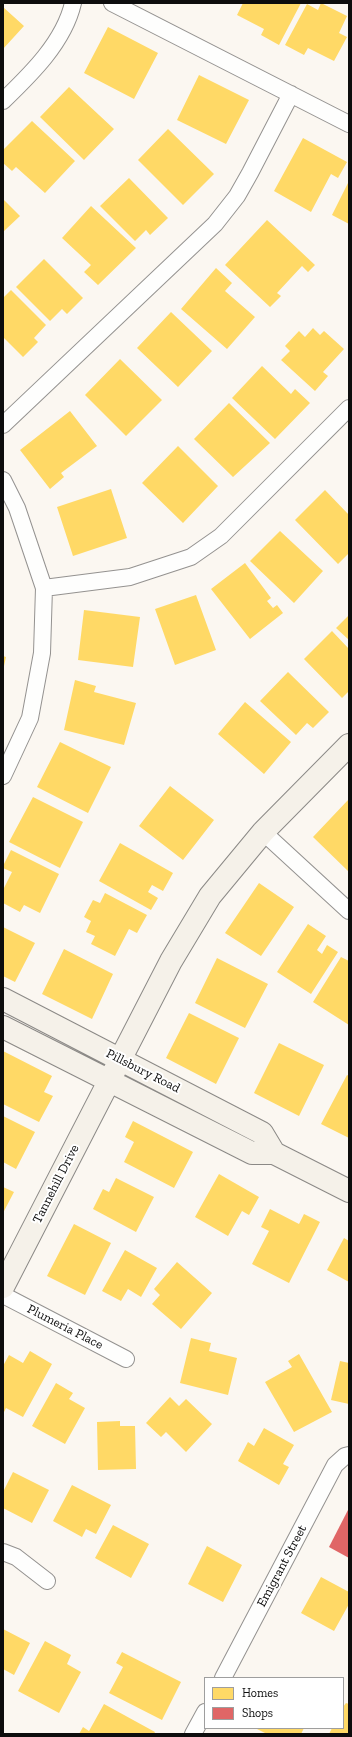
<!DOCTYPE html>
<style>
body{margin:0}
#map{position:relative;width:352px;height:1737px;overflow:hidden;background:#fbf7f1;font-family:"Zilla Slab",serif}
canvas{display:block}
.frame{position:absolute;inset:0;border:4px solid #0d0d0d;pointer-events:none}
.legend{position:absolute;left:204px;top:1677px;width:140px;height:52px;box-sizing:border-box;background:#fff;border:1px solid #9e9e9e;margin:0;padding:5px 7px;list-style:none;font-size:12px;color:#0d0d0d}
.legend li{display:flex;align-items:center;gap:8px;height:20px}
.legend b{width:20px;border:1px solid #9e9e9e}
</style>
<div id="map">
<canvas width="352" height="1737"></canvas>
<div class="frame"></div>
<ul class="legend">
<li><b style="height:11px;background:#ffd966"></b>Homes</li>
<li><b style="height:11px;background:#e06666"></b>Shops</li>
</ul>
</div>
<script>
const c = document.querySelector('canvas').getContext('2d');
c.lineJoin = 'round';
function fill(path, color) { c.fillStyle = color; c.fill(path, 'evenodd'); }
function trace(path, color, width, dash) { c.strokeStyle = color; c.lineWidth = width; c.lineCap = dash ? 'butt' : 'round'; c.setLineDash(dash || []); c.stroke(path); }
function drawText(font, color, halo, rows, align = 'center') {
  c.font = font + ' "Zilla Slab",serif'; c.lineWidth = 4; c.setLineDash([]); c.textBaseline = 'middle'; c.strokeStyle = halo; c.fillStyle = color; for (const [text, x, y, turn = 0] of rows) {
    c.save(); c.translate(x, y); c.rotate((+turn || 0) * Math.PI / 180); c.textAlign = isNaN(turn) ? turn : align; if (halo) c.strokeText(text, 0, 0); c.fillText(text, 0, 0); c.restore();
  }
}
const homes = new Path2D(`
 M 243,3 L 301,3 L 279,45 L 261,35 L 264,29 L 237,15 Z
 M 321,3 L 347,16 L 339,33 L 347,37 L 334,61 L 308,48 L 304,55 L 285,45 L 307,4 L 318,10 Z
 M 3,7 L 24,26 L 3,49 Z
 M 108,27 L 158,53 L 134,99 L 84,73 Z
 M 199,75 L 249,100 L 226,144 L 177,120 Z
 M 69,87 L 114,129 L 84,160 L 40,117 Z
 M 32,121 L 75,161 L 45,193 L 16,167 L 12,171 L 3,163 L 3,150 Z
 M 168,129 L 214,174 L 183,205 L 138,160 Z
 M 303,138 L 347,162 L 338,178 L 331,174 L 311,212 L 274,191 Z
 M 129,178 L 168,218 L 150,235 L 146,230 L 135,241 L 100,206 Z
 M 349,181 L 349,224 L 332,215 Z
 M 3,199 L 20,216 L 3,232 Z
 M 91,206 L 136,248 L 98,285 L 84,272 L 91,265 L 62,238 Z
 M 267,220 L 315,265 L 308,272 L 302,266 L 277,293 L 281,296 L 270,307 L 225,265 Z
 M 44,259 L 83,298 L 67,314 L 62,309 L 50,321 L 16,287 Z
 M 216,268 L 232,283 L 225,291 L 255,317 L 227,349 L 181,309 Z
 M 11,290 L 46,325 L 34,338 L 38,342 L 23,357 L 3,337 L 3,298 Z
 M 171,312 L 212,351 L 178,387 L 137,348 Z
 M 313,328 L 320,335 L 324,331 L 344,349 L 323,372 L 328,376 L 315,391 L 281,360 L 290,351 L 285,346 L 299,331 L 305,337 Z
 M 120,359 L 162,400 L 126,436 L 85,395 Z
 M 262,366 L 291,394 L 295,389 L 310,403 L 275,439 L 232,398 Z
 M 229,403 L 270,443 L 233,477 L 194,439 Z
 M 70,411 L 97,446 L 61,473 L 64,477 L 50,489 L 20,450 Z
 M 178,446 L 218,486 L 183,523 L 142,483 Z
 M 111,489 L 127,538 L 73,556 L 57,507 Z
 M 325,490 L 349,515 L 349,553 L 338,564 L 295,520 Z
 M 280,531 L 323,571 L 294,603 L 250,561 Z
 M 245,563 L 271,598 L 267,601 L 273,608 L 277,605 L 283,613 L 250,639 L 211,589 Z
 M 196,595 L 216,650 L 175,665 L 155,609 Z
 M 84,610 L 140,617 L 133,667 L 78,660 Z
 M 349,615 L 349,640 L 336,628 Z
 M 332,631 L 349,649 L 349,691 L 342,698 L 304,659 Z
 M 3,656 L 6,657 L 4,666 L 3,666 Z
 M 288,672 L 329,712 L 313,728 L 307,723 L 296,735 L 260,701 Z
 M 75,680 L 96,686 L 94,692 L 136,703 L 124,745 L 64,730 Z
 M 245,702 L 291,742 L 264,774 L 218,734 Z
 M 60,742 L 111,767 L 88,813 L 37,787 Z
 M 170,786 L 214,820 L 183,860 L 139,826 Z
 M 33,797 L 83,822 L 60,868 L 9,842 Z
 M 348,800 L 349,801 L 349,872 L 313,837 Z
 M 120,843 L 173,873 L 163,891 L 152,885 L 148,892 L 158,898 L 151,910 L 99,881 Z
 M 11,850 L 59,874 L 40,913 L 24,905 L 20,912 L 3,903 L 3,890 L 12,872 L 3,868 L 3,866 Z
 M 259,883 L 294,907 L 261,956 L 225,933 Z
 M 105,893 L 147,915 L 137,933 L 129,929 L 115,956 L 91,944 L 95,936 L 86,932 L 91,921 L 84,917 L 93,900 L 100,903 Z
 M 308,924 L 326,936 L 317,950 L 322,954 L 327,945 L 338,952 L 311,994 L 277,972 Z
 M 3,927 L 35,943 L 15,982 L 3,976 Z
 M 64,949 L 113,974 L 92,1019 L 42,994 Z
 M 341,957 L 349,961 L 349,1025 L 313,1002 Z
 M 217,958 L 268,984 L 245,1028 L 195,1003 Z
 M 189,1013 L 239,1038 L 216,1084 L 166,1058 Z
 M 279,1043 L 324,1065 L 299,1116 L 254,1093 Z
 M 3,1051 L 52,1076 L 44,1092 L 53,1096 L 39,1122 L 3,1104 Z
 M 347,1075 L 349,1076 L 349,1138 L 321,1124 Z
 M 3,1116 L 35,1132 L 16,1169 L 3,1162 Z
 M 133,1121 L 193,1152 L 174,1188 L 124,1162 L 134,1142 L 125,1137 Z
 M 219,1174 L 259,1197 L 249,1215 L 242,1211 L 228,1236 L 195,1217 Z
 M 116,1178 L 154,1197 L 136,1232 L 93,1209 L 103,1189 L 109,1192 Z
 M 3,1187 L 14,1192 L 3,1213 Z
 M 270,1209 L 299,1224 L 304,1214 L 320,1222 L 289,1283 L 252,1264 L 269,1231 L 261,1227 Z
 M 74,1224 L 111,1243 L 85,1295 L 47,1276 Z
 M 344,1238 L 349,1241 L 349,1282 L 327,1270 Z
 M 125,1250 L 157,1268 L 141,1297 L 128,1289 L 121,1301 L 102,1291 Z
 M 177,1262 L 212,1293 L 181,1329 L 152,1304 L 160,1295 L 154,1289 Z
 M 191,1338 L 211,1343 L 209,1351 L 237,1358 L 228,1395 L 180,1383 Z
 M 30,1351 L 52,1364 L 23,1417 L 6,1408 L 3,1414 L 3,1366 L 9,1355 L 23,1363 Z
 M 299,1354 L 332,1412 L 294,1432 L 265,1382 L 292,1367 L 288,1361 Z
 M 340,1361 L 349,1363 L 349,1404 L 331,1400 Z
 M 56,1383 L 73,1393 L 69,1399 L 85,1408 L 65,1444 L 32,1426 Z
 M 170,1397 L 179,1406 L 186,1399 L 212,1424 L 186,1452 L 166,1432 L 161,1437 L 146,1423 Z
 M 120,1421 L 120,1426 L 135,1426 L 136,1469 L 98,1470 L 97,1422 Z
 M 264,1428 L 294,1445 L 283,1464 L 289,1467 L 279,1485 L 238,1461 L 248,1442 L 254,1446 Z
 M 13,1472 L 49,1490 L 32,1523 L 3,1508 L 3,1492 Z
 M 72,1485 L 111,1505 L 96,1534 L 86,1529 L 82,1537 L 53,1521 Z
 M 113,1525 L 149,1544 L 131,1578 L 95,1558 Z
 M 207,1546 L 242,1565 L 223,1602 L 188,1584 Z
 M 321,1577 L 349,1592 L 349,1604 L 334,1631 L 301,1613 Z
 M 3,1629 L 30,1643 L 14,1675 L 3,1669 Z
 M 45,1641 L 71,1655 L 67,1664 L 81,1672 L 59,1713 L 18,1691 Z
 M 122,1652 L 181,1682 L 162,1720 L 109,1693 L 123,1667 L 116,1663 Z
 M 346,1703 L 349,1704 L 349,1734 L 329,1734 L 332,1728 L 343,1728 L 343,1707 Z
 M 104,1704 L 155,1732 L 154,1734 L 79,1734 L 83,1727 L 89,1731 Z
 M 255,1728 L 304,1728 L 301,1734 L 267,1734 Z`);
const shops = new Path2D(`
 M 349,1508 L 349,1558 L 329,1547 Z`);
const street = new Path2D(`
 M 112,3 L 349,124
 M 3,101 C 31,74 64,42 73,3
 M 3,425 L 215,224 L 237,196 L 250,173 L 291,94
 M 3,480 L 17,508 L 44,588 L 130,577 L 191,557 L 221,536 L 349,408
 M 3,776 L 30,718 L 42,653 L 44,588
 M 263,832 L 349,911
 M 3,1295 L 126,1359
 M 3,1552 L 16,1557 L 47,1581
 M 223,1678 L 335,1465 L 345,1456 L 349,1455
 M 193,1734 L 205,1712`);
const secondary = new Path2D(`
 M 3,999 L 262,1133 L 274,1153
 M 3,1027 L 252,1153 L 274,1153 L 349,1191
 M 3,1287 L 171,961 L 210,896 L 263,832 L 349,745`);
const streetNames = [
 ["Pillsbury Road",143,1071,27],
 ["Tannehill Drive",56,1184,-63],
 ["Plumeria Place",65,1327,27],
 ["Emigrant Street",282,1566,-62]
];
fill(homes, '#ffd966');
fill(shops, '#e06666');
trace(street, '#949290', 18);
trace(secondary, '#8b8986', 24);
trace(street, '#fefefd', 16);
trace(secondary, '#f5f1e9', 22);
drawText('13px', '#0d0d0d', '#fff', streetNames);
</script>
